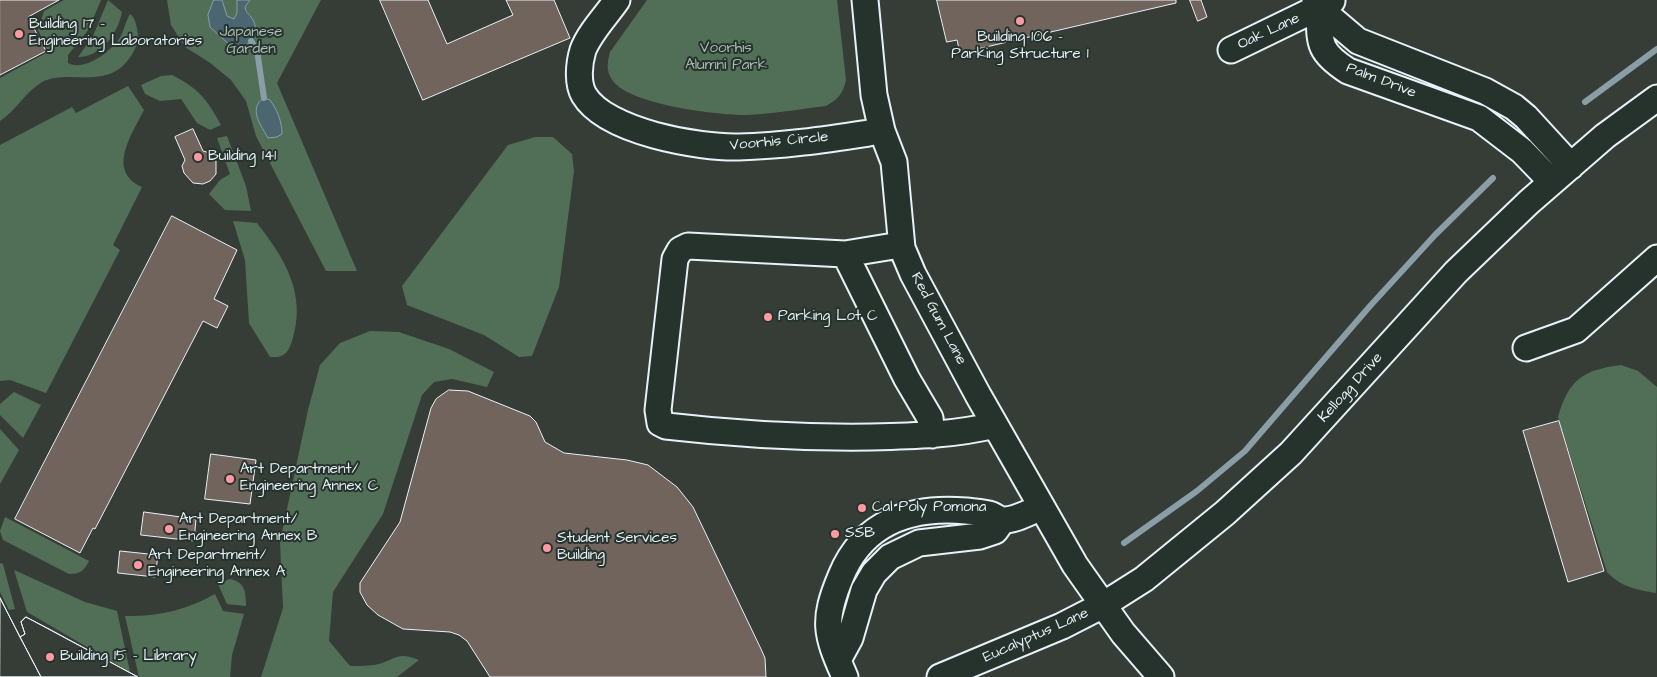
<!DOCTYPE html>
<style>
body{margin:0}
canvas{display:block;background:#353d36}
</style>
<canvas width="1657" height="677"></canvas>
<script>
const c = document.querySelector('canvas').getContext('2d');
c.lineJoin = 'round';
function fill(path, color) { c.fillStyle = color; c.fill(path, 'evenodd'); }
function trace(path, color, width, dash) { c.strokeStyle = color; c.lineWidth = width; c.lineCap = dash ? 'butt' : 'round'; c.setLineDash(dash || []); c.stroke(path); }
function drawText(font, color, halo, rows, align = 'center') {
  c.font = font + ' "Architects Daughter",sans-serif'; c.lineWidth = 4; c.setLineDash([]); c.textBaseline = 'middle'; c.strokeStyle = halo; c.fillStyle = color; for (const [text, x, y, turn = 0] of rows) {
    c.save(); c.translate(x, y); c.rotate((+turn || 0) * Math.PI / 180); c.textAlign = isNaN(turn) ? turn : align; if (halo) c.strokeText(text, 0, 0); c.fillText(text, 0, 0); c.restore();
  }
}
const green = new Path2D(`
 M 64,0 L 101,0 L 89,29 L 68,55 L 68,63 C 84,72 110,52 119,39 C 124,32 125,22 130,14 C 136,18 137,28 138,35 C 138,43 135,50 131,56 C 108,92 69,68 42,82 C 25,92 16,111 0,121 L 0,78 L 48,52 L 38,30 L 44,11 Z
 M 108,0 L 122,12 C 118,33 101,57 78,57 L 93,36 Z
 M 167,0 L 321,0 L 277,83 L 357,271 L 326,271 L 256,136 L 246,101 L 231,80 L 209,62 L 185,47 L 171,25 Z
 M 647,0 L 837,0 L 846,80 C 843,94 838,99 826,106 C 800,109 773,114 746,115 C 717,115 631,105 613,81 C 606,72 607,63 610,52 Z
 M 172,75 C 199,89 207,99 221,125 L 210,130 L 197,123 L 181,99 L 160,101 L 145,94 L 141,85 L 161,76 Z
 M 128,86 L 144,110 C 132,134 106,171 142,187 L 113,245 L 120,250 L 46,393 L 10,380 L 0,381 L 0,145 L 72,107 L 76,113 Z
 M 227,136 L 246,186 L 251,211 L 225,210 L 209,194 L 220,180 L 230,174 L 217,138 Z
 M 535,137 L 553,137 L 572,154 L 574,171 L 559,287 L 532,356 L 519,357 L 484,335 L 407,305 L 402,286 L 508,145 Z
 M 233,221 L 257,223 C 285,259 307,294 292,341 C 288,353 284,358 270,357 L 249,323 L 245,260 Z
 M 370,331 L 399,332 L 449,349 L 494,372 L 487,387 L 452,379 L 434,382 L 422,395 L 383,514 L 333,592 L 329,641 L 350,666 C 358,666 367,666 374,665 C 394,661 397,650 419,660 L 397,677 L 261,677 L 283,608 L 280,542 L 308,410 L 320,365 L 340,343 Z
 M 1621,365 L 1638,371 L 1657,387 L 1656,593 C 1637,590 1621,587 1607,572 L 1558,417 C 1569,379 1583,370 1621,365 Z
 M 14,392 L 41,405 L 23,438 L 0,415 L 0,404 Z
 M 0,429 L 19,450 L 0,484 Z
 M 5,517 L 89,561 C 84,571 80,574 69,574 L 3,540 L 0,531 Z
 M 0,563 L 3,564 L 15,609 L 9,610 L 0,592 Z
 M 14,570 L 85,602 L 117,611 L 130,672 L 27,612 Z
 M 230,579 C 245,582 246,592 246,606 L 227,604 L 218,584 Z
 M 215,594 L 223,611 L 244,614 L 232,655 L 230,677 L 139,677 L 125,616 C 157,617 187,610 215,594 Z`);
const water = new Path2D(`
 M 214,0 L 222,0 L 227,16 L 234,19 L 237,13 L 237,0 L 250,0 L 245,7 C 246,13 248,13 251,17 C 261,30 252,41 242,49 L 232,47 L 210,27 L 208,15 Z
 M 264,98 L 270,100 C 277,110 282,121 282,134 L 277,137 L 268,138 C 260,124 248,108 264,98 Z`);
const stream = new Path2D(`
 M 251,41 L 257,50 L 264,98
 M 1585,102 L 1657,49
 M 1124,543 L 1197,491 L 1245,451 L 1370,306 L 1435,235 L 1493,178`);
const building = new Path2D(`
 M 0,0 L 59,0 L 28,17 L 46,51 L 0,75 Z
 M 380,0 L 428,0 L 447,44 L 513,15 L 506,0 L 554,0 L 570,38 L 423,100 Z
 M 937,0 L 1176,0 L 1176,3 L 960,53 L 957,40 L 947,42 Z
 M 1190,0 L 1201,0 L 1207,17 L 1198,21 Z
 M 193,129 L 203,151 L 210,153 L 216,161 L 216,174 L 210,181 L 203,184 L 193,183 L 184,173 L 182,166 L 185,160 L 175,137 Z
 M 172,216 L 237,250 L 214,299 L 228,306 L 217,328 L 203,321 L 95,529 L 93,528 L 80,553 L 15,519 Z
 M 449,390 L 468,391 L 530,416 L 536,422 L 545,442 L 564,453 L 627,460 L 648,465 L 677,487 L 693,507 L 761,649 L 765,658 L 766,677 L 490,677 L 467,641 L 459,635 L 450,632 L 403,629 L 378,615 L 367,605 L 360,592 L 360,583 L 400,522 L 431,408 L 436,399 Z
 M 1559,421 L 1604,571 L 1568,582 L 1523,431 Z
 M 211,454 L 256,460 L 250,504 L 205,499 Z
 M 144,512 L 196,519 L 194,541 L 141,535 Z
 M 120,551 L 158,555 L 155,577 L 118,573 Z
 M 0,598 L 20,637 L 25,634 L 21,622 L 26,617 L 138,677 L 0,677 Z
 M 0,598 L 20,637 L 41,677 L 0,677 Z
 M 26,617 L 51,630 L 138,677 L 41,677 L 20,637 L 25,634 L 21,622 Z`);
const minor = new Path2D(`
 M 617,0 C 606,16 590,32 583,50 C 579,63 577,83 584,95 C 606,132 699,148 739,147 C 787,146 835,138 882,131
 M 865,0 L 874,95 L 882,131 L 894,162 L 902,248 L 913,274 L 978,395 L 1075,565 L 1123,633 L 1161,677
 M 1315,0 L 1319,8 L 1358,41 L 1485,91 L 1514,107 L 1526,117 L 1571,166
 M 1319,8 C 1320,43 1317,51 1348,71 L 1479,118 L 1522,151 L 1552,182
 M 1231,50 L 1332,1
 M 902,248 L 894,246 L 845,254 L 688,246 L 680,250 L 675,259 L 658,410 L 660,423 L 666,426 C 735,434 802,438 871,437 C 914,436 954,435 995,425
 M 845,254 L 907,379 L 930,418 L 932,435
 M 1526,348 L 1576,330 L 1657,258
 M 838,660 L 850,638 L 864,590 L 874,573 L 890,557 L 919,543 L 980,536 L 995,531 L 1003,520
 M 845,677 C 826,634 822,621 841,576 C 863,522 911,506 966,511 C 974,512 984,512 992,515 C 995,516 999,520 1002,520 C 1015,521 1031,511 1042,507
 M 940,677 L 1062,626 L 1103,605 L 1144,579 L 1225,513 L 1291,453 L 1456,272 L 1529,202 L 1605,136 L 1657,98`);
const markers = [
 [1020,21,5,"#ff9aa2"],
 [19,34,5,"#ff9aa2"],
 [198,157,5,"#ff9aa2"],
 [768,317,5,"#ff9aa2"],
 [230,479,5,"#ff9aa2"],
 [862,508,5,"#ff9aa2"],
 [169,529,5,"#ff9aa2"],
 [835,534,5,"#ff9aa2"],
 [547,548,5,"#ff9aa2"],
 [138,565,5,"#ff9aa2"],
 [50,657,5,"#ff9aa2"]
];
const poiNames = [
 ["Building 17 -",29,25],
 ["Engineering Laboratories",29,42],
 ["Building 106 -",1020,38,"center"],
 ["Parking Structure 1",1020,55,"center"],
 ["Building 141",208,157],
 ["Parking Lot C",778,317],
 ["Art Department/",240,470],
 ["Engineering Annex C",240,487],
 ["Cal Poly Pomona",872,508],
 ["Art Department/",179,520],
 ["Engineering Annex B",179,537],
 ["SSB",845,534],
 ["Student Services",557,539],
 ["Building",557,556],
 ["Art Department/",148,556],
 ["Engineering Annex A",148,573],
 ["Building 15 - Library",60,657]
];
const streetNames = [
 ["Oak Lane",1269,32,-25],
 ["Palm Drive",1381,81,21],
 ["Voorhis Circle",779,142,-5],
 ["Red Gum Lane",938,319,62],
 ["Kellogg Drive",1351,388,-48],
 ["Eucalyptus Lane",1036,636,-24]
];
const parkNames = [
 ["Japanese",251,33],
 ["Garden",251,50],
 ["Voorhis",726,49],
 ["Alumni Park",726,66]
];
fill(green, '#516e56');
fill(water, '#4c6671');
trace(water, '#8a9ea7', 1);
trace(stream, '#8a9ea7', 6);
fill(building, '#70645c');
trace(building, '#e8f1f8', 1);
trace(minor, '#e8f1f8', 29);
trace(minor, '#26332d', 25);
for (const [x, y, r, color] of markers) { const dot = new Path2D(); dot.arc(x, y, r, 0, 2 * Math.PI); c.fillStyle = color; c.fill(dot); trace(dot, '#26332d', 2); }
drawText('15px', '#e8f1f8', '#26332d', poiNames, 'left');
drawText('15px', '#e8f1f8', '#26332d', streetNames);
drawText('15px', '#acbdb7', '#26332d', parkNames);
</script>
